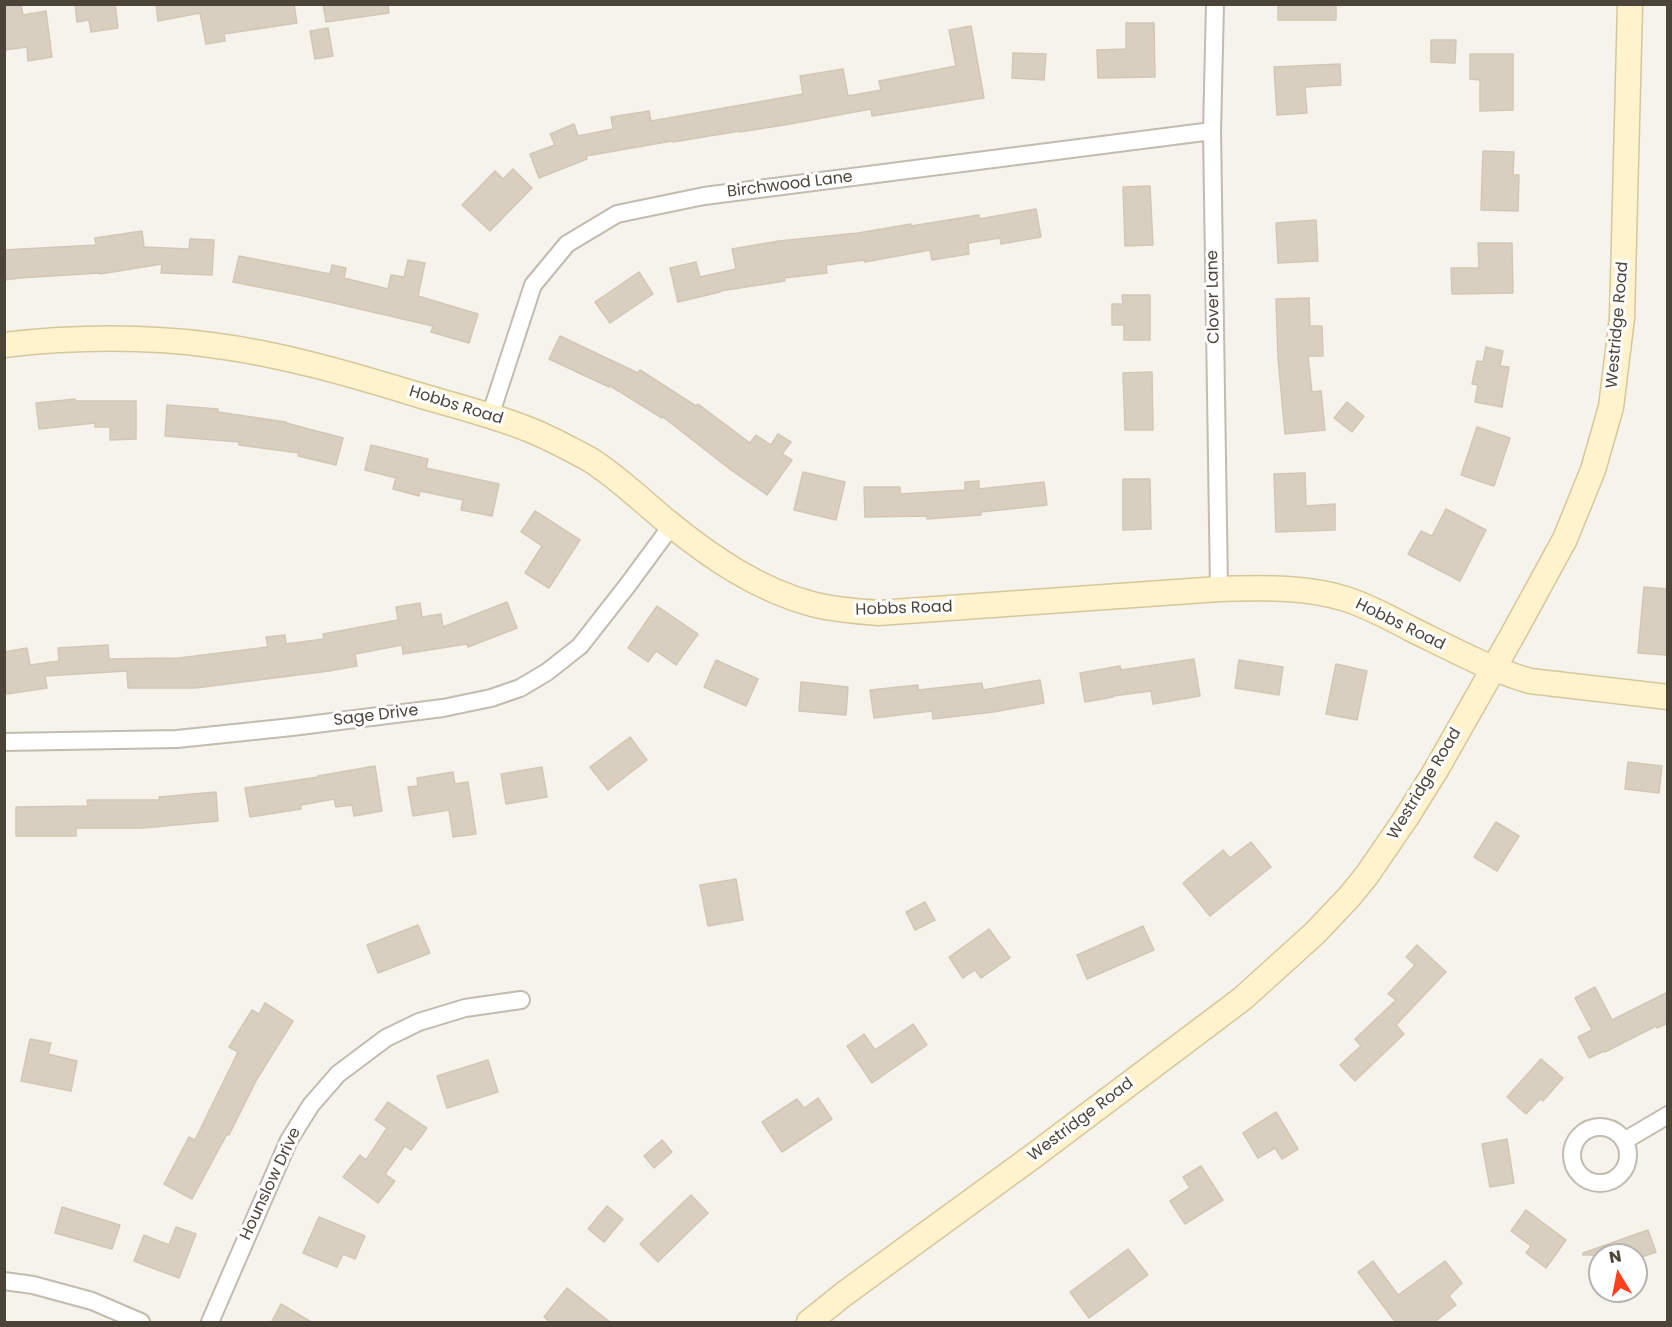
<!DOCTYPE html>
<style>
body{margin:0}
#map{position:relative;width:1672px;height:1327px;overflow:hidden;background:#f6f3ec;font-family:Poppins,sans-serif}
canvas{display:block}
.frame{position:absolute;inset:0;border:6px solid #4b4439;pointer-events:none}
.north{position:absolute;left:1588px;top:1243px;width:60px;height:60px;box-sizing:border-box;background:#fff;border:2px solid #b7b4b0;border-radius:50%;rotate:350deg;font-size:16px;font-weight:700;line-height:24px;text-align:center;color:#4b4439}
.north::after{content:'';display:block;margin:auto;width:21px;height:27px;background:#fc3f1d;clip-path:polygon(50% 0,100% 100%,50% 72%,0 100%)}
</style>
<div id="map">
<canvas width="1672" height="1327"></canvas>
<div class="frame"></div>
<div class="north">N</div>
</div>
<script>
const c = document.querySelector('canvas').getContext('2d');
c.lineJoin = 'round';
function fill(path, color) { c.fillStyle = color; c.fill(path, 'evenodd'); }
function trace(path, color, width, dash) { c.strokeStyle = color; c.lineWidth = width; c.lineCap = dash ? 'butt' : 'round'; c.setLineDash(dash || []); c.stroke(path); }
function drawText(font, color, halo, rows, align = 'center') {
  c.font = font + ' Poppins,sans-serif'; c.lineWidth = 6; c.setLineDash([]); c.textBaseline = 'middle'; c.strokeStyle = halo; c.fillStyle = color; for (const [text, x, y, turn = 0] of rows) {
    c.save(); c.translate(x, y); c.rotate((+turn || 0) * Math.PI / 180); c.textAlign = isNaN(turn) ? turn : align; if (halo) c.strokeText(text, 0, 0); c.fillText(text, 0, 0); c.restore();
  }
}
const building = new Path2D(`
 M 4,4 L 21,4 L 23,15 L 46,11 L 52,57 L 28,61 L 27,47 L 4,50 Z
 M 75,4 L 115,4 L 118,28 L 91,32 L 89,20 L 77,22 Z
 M 156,4 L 294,4 L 297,23 L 224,34 L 225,41 L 206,44 L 200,13 L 158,21 Z
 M 323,4 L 388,4 L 389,13 L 326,22 Z
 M 1278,4 L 1336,4 L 1336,20 L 1278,20 Z
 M 1126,23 L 1154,23 L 1155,77 L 1098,78 L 1097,50 L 1126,49 Z
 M 971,26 L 984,98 L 872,116 L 871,109 L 790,124 L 740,132 L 740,131 L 673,142 L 672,141 L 586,156 L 587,159 L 539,178 L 530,154 L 555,145 L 550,134 L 574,124 L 578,136 L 613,129 L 611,117 L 649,111 L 651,121 L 803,94 L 800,76 L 843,69 L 848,96 L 881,90 L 879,81 L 956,66 L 949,30 Z
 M 328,28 L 333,56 L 315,59 L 310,31 Z
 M 1431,40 L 1456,40 L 1455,63 L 1431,62 Z
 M 1013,53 L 1046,54 L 1044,80 L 1012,78 Z
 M 1470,54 L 1513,54 L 1513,110 L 1480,111 L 1480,80 L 1470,79 Z
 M 1340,64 L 1341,85 L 1305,87 L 1307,113 L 1277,115 L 1274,67 Z
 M 1483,151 L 1514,152 L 1513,175 L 1519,175 L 1518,211 L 1481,210 Z
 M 513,169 L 532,188 L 490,231 L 462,205 L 495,171 L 503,179 Z
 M 1150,186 L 1153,245 L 1125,246 L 1123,187 Z
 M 1036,209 L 1041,237 L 1001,244 L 1000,238 L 968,243 L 969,254 L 932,260 L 930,250 L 865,262 L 865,260 L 826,265 L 827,273 L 784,278 L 785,281 L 720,291 L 720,292 L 678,302 L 670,268 L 696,262 L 700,277 L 736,269 L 732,249 L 779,241 L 858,233 L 911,224 L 911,226 L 979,215 L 979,219 Z
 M 1316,220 L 1318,261 L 1278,263 L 1276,223 Z
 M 142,231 L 144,247 L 189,249 L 190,239 L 214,240 L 212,275 L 161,273 L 162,264 L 100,274 L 100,273 L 20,278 L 4,280 L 4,250 L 96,245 L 95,238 Z
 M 1478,243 L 1512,243 L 1513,293 L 1452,294 L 1451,268 L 1479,268 Z
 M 239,256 L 330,274 L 332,265 L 346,268 L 344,278 L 388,289 L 391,275 L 404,277 L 408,260 L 425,263 L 418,296 L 478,314 L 469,343 L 431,332 L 433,326 L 299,295 L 233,282 Z
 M 639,272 L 653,294 L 610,323 L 595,302 Z
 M 1122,295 L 1150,295 L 1150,340 L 1124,340 L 1124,325 L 1112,325 L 1112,304 L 1123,304 Z
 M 1309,298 L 1310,326 L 1322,326 L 1323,356 L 1308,356 L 1312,392 L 1321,391 L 1325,430 L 1285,434 L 1278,358 L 1276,299 Z
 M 560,336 L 638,373 L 640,370 L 696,406 L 698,404 L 750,443 L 756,435 L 771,445 L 778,434 L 791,442 L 782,454 L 792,460 L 767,495 L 731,470 L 663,417 L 662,418 L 609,385 L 609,387 L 549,359 Z
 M 1486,347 L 1503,351 L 1500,366 L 1509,367 L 1502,407 L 1475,402 L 1478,385 L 1472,384 L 1477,361 L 1483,362 Z
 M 1152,372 L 1153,430 L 1125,430 L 1123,373 Z
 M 75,399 L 76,401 L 136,401 L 136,439 L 110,440 L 110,427 L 95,427 L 95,423 L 39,429 L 36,403 Z
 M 1347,402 L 1364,416 L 1352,432 L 1334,418 Z
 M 167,405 L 218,409 L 218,412 L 286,422 L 286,423 L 343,438 L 336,465 L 298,456 L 299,453 L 239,445 L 239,442 L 165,436 Z
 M 1477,427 L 1510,438 L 1494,486 L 1461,475 Z
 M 371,445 L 428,459 L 426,468 L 499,484 L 492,516 L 461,510 L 463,500 L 420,491 L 419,496 L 393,489 L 396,478 L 365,470 Z
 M 803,472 L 845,482 L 836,520 L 794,510 Z
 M 1305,473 L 1306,506 L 1335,504 L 1335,530 L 1276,532 L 1274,474 Z
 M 1123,479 L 1150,479 L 1151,529 L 1123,530 Z
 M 979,481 L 979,489 L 1044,482 L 1047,505 L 981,512 L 981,515 L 927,519 L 927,516 L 865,517 L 864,487 L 900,487 L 900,494 L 965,490 L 965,482 Z
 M 1446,509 L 1486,530 L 1460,581 L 1408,554 L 1421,531 L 1432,536 Z
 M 535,511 L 580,540 L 549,588 L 525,573 L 542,546 L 521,532 Z
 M 1644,587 L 1668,589 L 1668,640 L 1666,655 L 1638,653 Z
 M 507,602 L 517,628 L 468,647 L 467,644 L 403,654 L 402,645 L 355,654 L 357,666 L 329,671 L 195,688 L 128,688 L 127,671 L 45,676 L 47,688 L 7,694 L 4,677 L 4,652 L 27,648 L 30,665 L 59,661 L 58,648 L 108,645 L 109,659 L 179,658 L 268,647 L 266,637 L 285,635 L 286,644 L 324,639 L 323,634 L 398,620 L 396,607 L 420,603 L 422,617 L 441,614 L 443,627 Z
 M 657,606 L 698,634 L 676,665 L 656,651 L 648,662 L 628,648 Z
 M 1194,659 L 1200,696 L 1153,704 L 1151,691 L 1113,696 L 1113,697 L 1085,702 L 1080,673 L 1120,666 L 1121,670 Z
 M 716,660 L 758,679 L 746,706 L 704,687 Z
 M 1239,660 L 1283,667 L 1279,695 L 1235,688 Z
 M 1336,664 L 1367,671 L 1357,720 L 1326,714 Z
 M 1040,680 L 1044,703 L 993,712 L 933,719 L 932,711 L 874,718 L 870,690 L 918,685 L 918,690 L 982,683 L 983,690 Z
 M 801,682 L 848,687 L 846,715 L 799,711 Z
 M 630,737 L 647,760 L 608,790 L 590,767 Z
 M 1628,762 L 1662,766 L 1659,793 L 1625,789 Z
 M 375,766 L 382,811 L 354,816 L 352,805 L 336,807 L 334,799 L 301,805 L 301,809 L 250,817 L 245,788 L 318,777 L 318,776 Z
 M 542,767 L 547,797 L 506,804 L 501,774 Z
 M 453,772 L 455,784 L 468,782 L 476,834 L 453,837 L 449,810 L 413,816 L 408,787 L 418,786 L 417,778 Z
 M 216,792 L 218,821 L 143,828 L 76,828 L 76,836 L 16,836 L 16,807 L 88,806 L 87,800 L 160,800 L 159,797 Z
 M 1496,822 L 1519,836 L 1497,871 L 1474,857 Z
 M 1251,842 L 1271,867 L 1210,916 L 1183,883 L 1223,850 L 1230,858 Z
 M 736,879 L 743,920 L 708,926 L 700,885 Z
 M 925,902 L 935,920 L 915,930 L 906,912 Z
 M 418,925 L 430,953 L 378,973 L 367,945 Z
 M 1143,926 L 1154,950 L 1087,979 L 1077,955 Z
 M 989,929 L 1010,958 L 981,978 L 975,970 L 963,978 L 949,957 Z
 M 1417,945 L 1446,972 L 1396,1025 L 1404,1034 L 1355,1081 L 1340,1065 L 1361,1046 L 1355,1039 L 1396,1000 L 1388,994 L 1415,965 L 1406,957 Z
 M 1595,987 L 1612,1020 L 1668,992 L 1668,1023 L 1657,1028 L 1656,1026 L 1605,1052 L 1604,1051 L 1589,1058 L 1578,1037 L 1592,1030 L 1575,998 Z
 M 265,1003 L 293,1021 L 257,1079 L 229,1135 L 227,1134 L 192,1199 L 164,1184 L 189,1137 L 195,1140 L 238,1052 L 229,1047 L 252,1010 L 259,1014 Z
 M 913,1024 L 927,1045 L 872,1083 L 847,1046 L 864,1034 L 875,1050 Z
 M 30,1039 L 51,1043 L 48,1054 L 77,1061 L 71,1091 L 21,1081 Z
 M 1541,1059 L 1563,1078 L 1543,1101 L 1540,1099 L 1526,1114 L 1507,1097 Z
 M 488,1060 L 498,1092 L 447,1108 L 437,1076 Z
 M 818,1098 L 832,1119 L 782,1152 L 762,1122 L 797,1099 L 804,1108 Z
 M 388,1102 L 427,1128 L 411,1150 L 405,1146 L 385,1174 L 395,1181 L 378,1203 L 343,1177 L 360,1155 L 366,1160 L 387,1128 L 375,1120 Z
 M 1276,1112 L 1298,1149 L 1282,1159 L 1275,1148 L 1258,1158 L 1243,1133 Z
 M 1507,1139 L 1514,1183 L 1490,1187 L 1482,1144 Z
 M 662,1140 L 672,1152 L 654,1168 L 644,1156 Z
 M 1201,1166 L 1223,1200 L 1185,1224 L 1170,1201 L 1190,1188 L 1183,1177 Z
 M 691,1195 L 708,1213 L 658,1262 L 640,1244 Z
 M 607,1206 L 623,1219 L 604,1242 L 588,1229 Z
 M 62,1207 L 120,1225 L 112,1249 L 55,1233 Z
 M 1526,1210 L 1566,1240 L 1546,1268 L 1526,1253 L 1531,1246 L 1511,1231 Z
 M 319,1217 L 365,1236 L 355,1259 L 343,1254 L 337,1267 L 303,1253 Z
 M 176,1227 L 196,1234 L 179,1278 L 134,1261 L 144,1235 L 169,1245 Z
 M 1648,1230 L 1656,1252 L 1636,1259 L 1636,1255 L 1583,1255 L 1583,1253 Z
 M 1128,1249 L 1148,1275 L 1089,1318 L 1070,1292 Z
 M 1373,1261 L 1398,1295 L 1445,1261 L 1462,1283 L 1449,1296 L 1456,1305 L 1433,1323 L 1396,1323 L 1358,1272 Z
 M 567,1288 L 611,1323 L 551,1323 L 544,1317 Z
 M 281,1304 L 313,1323 L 271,1323 Z`);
const street = new Path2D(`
 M 1215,4 L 1212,131 L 1219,589
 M 490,416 L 533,285 L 567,244 L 617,214 L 704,196 L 1212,131
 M 4,742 L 177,739 L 292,727 L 443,708 L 491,698 L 520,688 L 547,672 L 580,646 L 627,586 L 672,525
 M1572 1155a28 28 0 1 1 56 0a28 28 0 1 1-56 0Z
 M 1624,1141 L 1668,1115
 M 4,1281 L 33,1285 L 92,1301 L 141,1322
 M 210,1322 L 289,1140 L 311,1105 L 338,1074 L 386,1038 L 419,1022 L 465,1008 L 521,1000`);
const secondary = new Path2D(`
 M 4,345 C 73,337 143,336 211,345 C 283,354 353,375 422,396 C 456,406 492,415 525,428 C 547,436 568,448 589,459 C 618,477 643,502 670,524 C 712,558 759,590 812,604 C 834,610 856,611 878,613 L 1219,589 C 1262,588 1305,586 1346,599 C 1368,606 1388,617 1409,628 C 1448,647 1488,669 1530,681 L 1668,697
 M 809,1322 L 844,1294 L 1032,1157 L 1242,999 L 1315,933 L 1350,896 L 1367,875 L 1406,818 L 1436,770 L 1512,636 L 1565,539 L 1593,470 L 1611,407 L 1622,318 L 1630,4`);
const streetNames = [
 ["Birchwood Lane",790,185,-7],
 ["Clover Lane",1214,297,-91],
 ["Westridge Road",1618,325,-85],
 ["Hobbs Road",456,406,17],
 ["Hobbs Road",904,609,-2],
 ["Hobbs Road",1400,625,26],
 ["Sage Drive",376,716,-7],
 ["Westridge Road",1425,784,-59],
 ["Westridge Road",1081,1120,-37],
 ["Hounslow Drive",271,1184,-65]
];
fill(building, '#d8cfc1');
trace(building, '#d3c7b4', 1.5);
trace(street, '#c2bbae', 20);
trace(secondary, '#d6c79b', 27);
trace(street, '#fff', 16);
trace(secondary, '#fff3cd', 24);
drawText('16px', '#4b4439', '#fff', streetNames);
</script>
